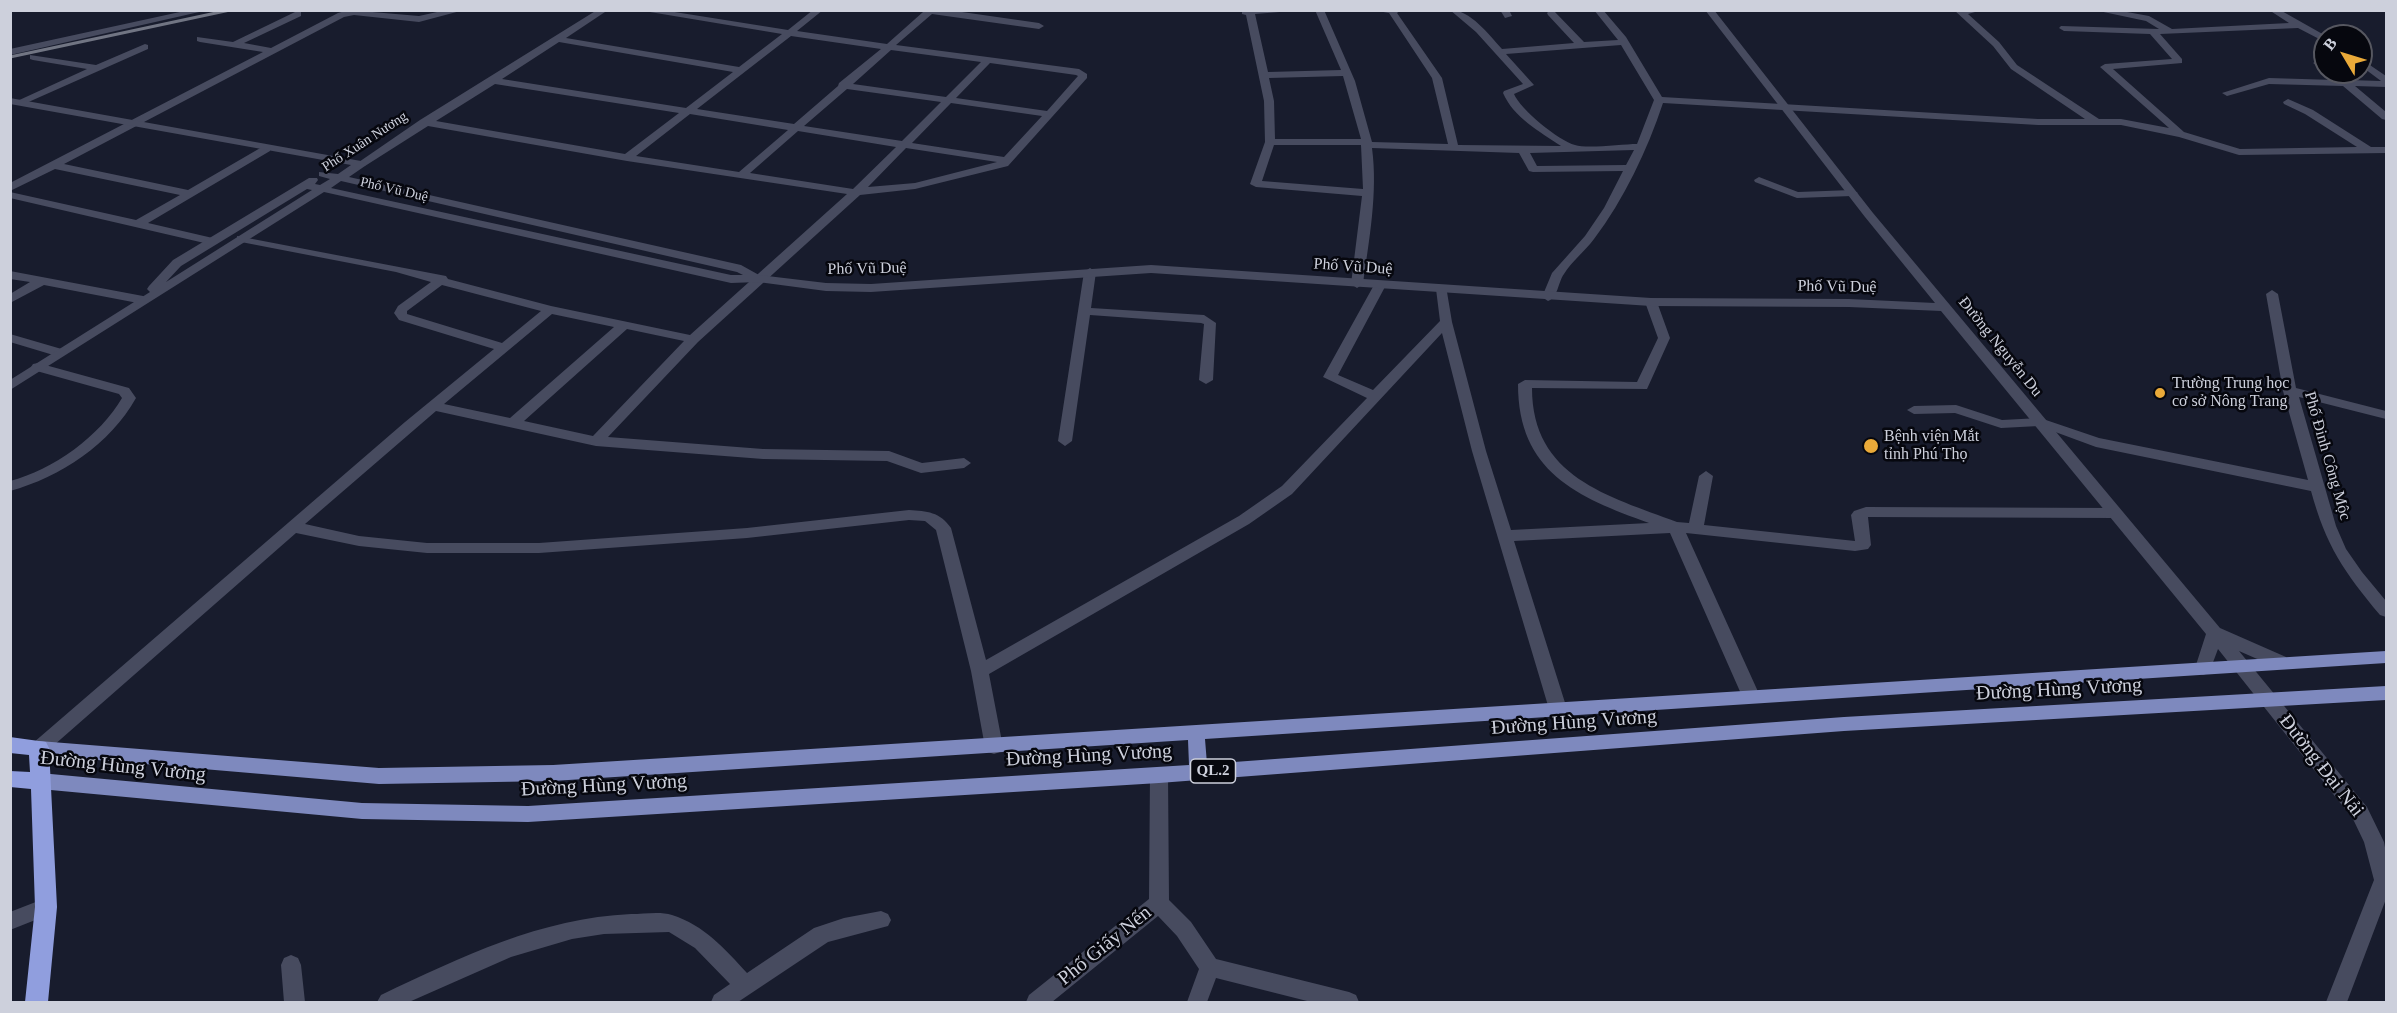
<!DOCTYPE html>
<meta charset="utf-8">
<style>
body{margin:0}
#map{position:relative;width:2397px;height:1013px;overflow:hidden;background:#181c2d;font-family:"Times New Roman",serif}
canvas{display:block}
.frame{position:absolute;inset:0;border:12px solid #cdd0dc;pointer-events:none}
.north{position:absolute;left:2313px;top:24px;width:60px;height:60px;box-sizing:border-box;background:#06070e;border:2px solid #565760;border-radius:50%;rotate:308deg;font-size:16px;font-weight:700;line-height:24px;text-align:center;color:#cdd0dc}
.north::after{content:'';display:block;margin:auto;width:21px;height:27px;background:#eaaa39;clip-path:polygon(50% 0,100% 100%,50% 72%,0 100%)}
</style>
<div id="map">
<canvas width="2397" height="1013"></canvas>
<div class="frame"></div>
<div class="north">B</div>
</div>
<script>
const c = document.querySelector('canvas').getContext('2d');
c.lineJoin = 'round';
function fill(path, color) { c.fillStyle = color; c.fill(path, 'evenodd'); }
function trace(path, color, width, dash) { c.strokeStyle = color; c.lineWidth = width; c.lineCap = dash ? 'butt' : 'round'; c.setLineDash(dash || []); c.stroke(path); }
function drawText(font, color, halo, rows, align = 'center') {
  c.font = font + ' "Times New Roman",serif'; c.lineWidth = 5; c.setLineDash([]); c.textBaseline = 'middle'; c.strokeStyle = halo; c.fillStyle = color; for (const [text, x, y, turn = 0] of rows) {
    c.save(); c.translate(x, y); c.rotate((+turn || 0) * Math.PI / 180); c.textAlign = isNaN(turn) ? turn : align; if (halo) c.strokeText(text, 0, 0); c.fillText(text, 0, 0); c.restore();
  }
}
const minor = new Path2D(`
 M 189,10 L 208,10 L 10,55 L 10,49 Z
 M 349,10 L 419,16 L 446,10 L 464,10 L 419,22 L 354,15 L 344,17 L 64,164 L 188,190 L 262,147 L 270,147 L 270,151 L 148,223 L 217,239 L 217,243 L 213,245 L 10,198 L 10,192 L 136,220 L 180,195 L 55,169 L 10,191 L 10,183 L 263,52 L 200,42 L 197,41 L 197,37 L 233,42 L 295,12 L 301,12 L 301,16 L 244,43 L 271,48 L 338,13 Z
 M 597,10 L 608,10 L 566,38 L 739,67 L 782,34 L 638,10 L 662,10 L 788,30 L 813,10 L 823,10 L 797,31 L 887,44 L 923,12 L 921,10 L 948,10 L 1039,23 L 1044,26 L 1039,29 L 932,14 L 896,45 L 1079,69 L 1087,74 L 1087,78 L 1008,166 L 915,189 L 860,195 L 698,342 L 608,437 L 763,449 L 889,451 L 922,463 L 964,458 L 971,463 L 964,468 L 921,473 L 887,461 L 763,459 L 596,446 L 436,411 L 305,524 L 359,536 L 427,543 L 539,543 L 747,528 L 909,510 C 927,511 940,512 951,528 L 986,660 L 1239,516 L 1282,486 L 1367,398 L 1323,377 L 1374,285 L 1380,281 L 1386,285 L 1338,375 L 1373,390 L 1440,321 L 1436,289 L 1442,285 L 1446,286 L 1452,322 L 1486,451 L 1511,530 L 1649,523 C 1577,497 1518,472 1518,384 L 1525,380 L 1637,382 L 1658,338 L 1645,302 L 1651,298 L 1657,302 L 1670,338 L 1647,389 L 1532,388 C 1532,477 1608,496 1677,522 L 1689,523 L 1699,476 L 1706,471 L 1713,476 L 1704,525 L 1855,541 L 1851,515 L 1854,511 L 1866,507 L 2115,508 L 2123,513 L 2115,518 L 1868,517 L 1871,545 L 1868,549 L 1855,551 L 1686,533 L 1760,696 L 1757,701 L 1751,703 L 1745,701 L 1742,696 L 1670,533 L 1514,541 L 1567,709 L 1564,714 L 1558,716 L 1552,714 L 1549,709 L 1472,451 L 1442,333 L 1292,494 L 1249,524 L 989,674 L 1003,747 L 1000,752 L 994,754 L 988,752 L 985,747 L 971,671 L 936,530 L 925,521 L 909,520 L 747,538 L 539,553 L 427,553 L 359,546 L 296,533 L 45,753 L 39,755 L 33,753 L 30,748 L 33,743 L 405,422 L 494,349 L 399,320 L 394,313 L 398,306 L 431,282 L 396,272 L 241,242 L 237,240 L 237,236 L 446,276 L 448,279 L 551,306 L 690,335 L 847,194 L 627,161 L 428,126 L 365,166 L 356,164 L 420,120 ZM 791,36 L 881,49 L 839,83 L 838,86 L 794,124 L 697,109 ZM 559,42 L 733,72 L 686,108 L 502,79 ZM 891,50 L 981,62 L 946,97 L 853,84 ZM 990,63 L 1076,75 L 1078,76 L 1047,111 L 956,98 ZM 495,84 L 679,113 L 625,154 L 436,121 ZM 847,89 L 941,102 L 902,141 L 804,126 ZM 951,103 L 1042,116 L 1004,157 L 912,143 ZM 690,114 L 788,130 L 739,172 L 636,156 ZM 798,131 L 896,147 L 853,189 L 750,173 ZM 906,148 L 997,162 L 915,183 L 868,187 ZM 442,285 L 541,311 L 502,343 L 407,314 L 407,311 ZM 552,314 L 614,327 L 510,418 L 444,404 ZM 627,329 L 684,341 L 593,436 L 524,421 Z
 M 1242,10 L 1304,10 L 1255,14 L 1268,72 L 1341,70 L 1315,10 L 1324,10 L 1355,81 L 1372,142 L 1448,144 L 1432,78 L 1389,13 L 1372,10 L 1401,10 L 1397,13 L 1442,78 L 1458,145 L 1561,146 C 1539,131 1514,118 1503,93 L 1504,91 L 1523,84 L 1476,32 L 1450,10 C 1471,10 1488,34 1502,49 L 1574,43 L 1548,15 L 1547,13 L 1550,10 L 1554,11 L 1584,42 L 1618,40 L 1594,10 L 1603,10 L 1626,37 L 1662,97 L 2038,119 L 2085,119 L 2011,69 L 1993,46 L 1954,10 L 1982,10 L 1968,14 L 1999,42 L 2017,65 L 2099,119 L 2121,119 L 2169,128 L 2100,67 L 2105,64 L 2172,59 L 2150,34 L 2064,31 L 2059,28 L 2061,26 L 2159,29 L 2146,21 L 2094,10 L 2116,10 L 2149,16 L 2172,29 L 2289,23 L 2269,10 L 2280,10 L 2326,36 L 2325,42 L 2298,28 L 2160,34 L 2182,59 L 2182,63 L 2113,69 L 2184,132 L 2240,149 L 2357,147 L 2305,114 L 2284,104 L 2283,102 L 2288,99 L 2313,110 L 2371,147 L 2386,147 L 2386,153 L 2239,155 L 2179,137 L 2121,125 L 2038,125 L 1663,103 C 1647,151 1624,199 1594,239 C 1585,251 1572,261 1564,274 C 1558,282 1558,298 1548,301 L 1542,297 L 1552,273 L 1585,236 L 1604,208 L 1623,171 L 1533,172 L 1529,171 L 1519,153 L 1372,148 C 1378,193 1369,240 1363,284 L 1357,288 L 1351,284 L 1362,196 L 1256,187 L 1250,184 L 1265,142 L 1264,101 L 1246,15 L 1242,14 ZM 1621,45 L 1654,100 L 1637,144 C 1623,144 1587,149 1575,145 C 1559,141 1520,109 1514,94 L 1534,85 L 1506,54 ZM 1343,76 L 1361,139 L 1275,139 L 1274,101 L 1269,78 ZM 1274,145 L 1361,145 L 1363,189 L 1262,181 ZM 1634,150 L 1626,165 L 1537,166 L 1530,153 Z
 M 1500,10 L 1509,10 L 1512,16 L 1505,18 Z
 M 145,44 L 148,45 L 148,49 L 24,104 L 15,102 L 87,69 L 33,60 L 30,59 L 30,55 L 96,65 Z
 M 2361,59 L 2386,76 L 2386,87 L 2355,86 L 2386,112 L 2386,120 L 2382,119 L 2343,86 L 2269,84 L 2227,96 L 2222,93 L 2269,78 L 2335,80 L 2327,72 L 2338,72 L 2348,80 L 2381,81 L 2361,66 Z
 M 2318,60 L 2325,64 L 2325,71 L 2313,63 Z
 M 1759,177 L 1798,192 L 1852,190 L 1858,193 L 1852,196 L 1797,198 L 1755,182 L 1754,180 Z
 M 1090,268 L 1096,272 L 1091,308 L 1204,315 L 1216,323 L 1213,380 L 1206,384 L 1199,380 L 1204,324 L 1201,323 L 1090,315 L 1072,441 L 1065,446 L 1058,441 L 1084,272 Z
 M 10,271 L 143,296 L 149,300 L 143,304 L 44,285 L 10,303 L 10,294 L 30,282 L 10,279 Z
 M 2272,290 L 2278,294 L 2296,388 L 2386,411 L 2386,419 L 2299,397 L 2336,526 L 2346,549 L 2362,572 L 2386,601 L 2386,617 L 2380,615 C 2344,572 2326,546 2311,491 L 2096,447 L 2039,426 L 2001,428 L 1955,413 L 1914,414 L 1907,410 L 1914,406 L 1956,405 L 2002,420 L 2040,418 L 2099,438 L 2308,480 L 2283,391 L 2266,294 Z
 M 10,334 L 65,350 L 67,353 L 60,357 L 10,342 Z
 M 38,363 L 129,388 L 136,398 C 110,444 61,477 10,491 L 10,481 C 53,470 100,436 122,398 L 119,394 L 33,370 L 31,367 L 33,364 Z
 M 1159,767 L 1165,770 L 1168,775 L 1169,900 L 1191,922 L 1216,959 L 1349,992 L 1356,995 L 1359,1002 L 1311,1002 L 1216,978 L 1207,1002 L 1187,1002 L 1199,969 L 1177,936 L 1158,916 L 1052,1002 L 1026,1002 L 1029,995 L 1149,899 L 1150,775 L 1153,770 Z
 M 46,898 L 53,901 L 56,907 L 53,913 L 10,930 L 10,912 Z
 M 881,911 L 888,914 L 891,920 L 888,926 L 828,942 L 738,1002 L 711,1002 L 714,995 L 730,984 L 695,948 L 669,932 L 604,934 L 572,939 L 511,957 L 409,1002 L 377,1002 L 381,995 C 461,957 541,918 631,914 C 644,914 660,911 672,915 C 704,925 725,949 747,973 L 814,928 L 844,918 Z
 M 291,955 L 298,958 L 301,965 L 305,1002 L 284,1002 L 281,965 L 284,958 Z`);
const tertiary = new Path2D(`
 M 1705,10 L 1714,10 L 1873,213 L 2220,628 L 2286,657 L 2288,662 L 2286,667 L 2280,669 L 2239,651 L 2367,807 L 2384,842 L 2386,853 L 2386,899 L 2347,1002 L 2326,1002 L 2374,880 L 2364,842 L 2353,819 L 2218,649 L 2209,673 L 2203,675 L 2197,673 L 2195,668 L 2206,634 L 1941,311 L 1849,307 L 1651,306 L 1151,273 L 871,292 L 826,291 L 758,282 L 731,283 L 324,192 L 10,390 L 10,380 L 150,292 L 147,289 L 149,286 L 173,260 L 309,178 L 317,178 L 318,180 L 315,184 L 320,185 L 330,179 L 319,176 L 319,172 L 338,174 L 351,165 L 10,104 L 10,98 L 361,161 L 366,164 L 365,166 L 349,177 L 741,265 L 759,275 L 826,283 L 871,284 L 1151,265 L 1651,298 L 1849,299 L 1935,303 L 1865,217 ZM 341,181 L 737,272 L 743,275 L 731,275 L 331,188 ZM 307,189 L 312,190 L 166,282 L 181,266 Z`);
const primary = new Path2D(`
 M 2386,651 L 2386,663 L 1205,739 L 1207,764 L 1844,717 L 2386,686 L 2386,700 L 1844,731 L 1159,783 L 528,822 L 362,819 L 40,789 L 34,786 L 31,781 L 34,776 L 40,773 L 362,803 L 528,806 L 1189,765 L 1188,740 L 553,781 L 379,784 L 39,755 L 33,753 L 30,748 L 33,743 L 39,741 L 379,768 L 553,765 Z`);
const trunk = new Path2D(`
 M 10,737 L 46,742 L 49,748 L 57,907 L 48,1002 L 25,1002 L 35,907 L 31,789 L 10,787 L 10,771 L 30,772 L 29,755 L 10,753 Z`);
const rail = new Path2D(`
 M 10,57 L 230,10`);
const markers = [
 [2160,393,6,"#eaaa39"],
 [1871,446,8,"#eaaa39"]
];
const farStreetnames = [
 ["Phố Xuân Nương",365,142,-33],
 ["Phố Vũ Duệ",394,190,13]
];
const shields = [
 [1213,771,45]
];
const shieldNames = [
 ["QL.2",1213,771]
];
const streetNames = [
 ["Phố Vũ Duệ",1353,267,4],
 ["Phố Vũ Duệ",867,269,-1],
 ["Phố Vũ Duệ",1837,287,1],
 ["Đường Nguyễn Du",2000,347,51],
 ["Phố Đinh Công Mộc",2327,456,74]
];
const poiNames = [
 ["Trường Trung học",2172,384],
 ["cơ sở Nông Trang",2172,402],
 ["Bệnh viện Mắt",1884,437],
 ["tỉnh Phú Thọ",1884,455]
];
const nearStreetnames = [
 ["Đường Hùng Vương",2059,690,-3],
 ["Đường Hùng Vương",1574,723,-4],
 ["Đường Hùng Vương",1089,756,-3],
 ["Đường Đại Nải",2321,766,52],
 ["Đường Hùng Vương",123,767,6],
 ["Đường Hùng Vương",604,786,-3],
 ["Phố Giấy Nến",1105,946,-39]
];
fill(minor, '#474b5f');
fill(tertiary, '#474b5f');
fill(primary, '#7e89be');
fill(trunk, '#909ede');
trace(rail, '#717583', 3);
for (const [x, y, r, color] of markers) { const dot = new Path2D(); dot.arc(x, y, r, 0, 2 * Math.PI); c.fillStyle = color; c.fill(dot); trace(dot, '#06070e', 2); }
drawText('14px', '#cdd0dc', '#06070e', farStreetnames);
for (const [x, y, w] of shields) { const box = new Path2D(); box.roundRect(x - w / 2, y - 12, w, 24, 4.5); c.fillStyle = '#06070e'; c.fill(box); trace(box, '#cdd0dc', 1.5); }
drawText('bold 15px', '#cdd0dc', null, shieldNames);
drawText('16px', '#cdd0dc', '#06070e', streetNames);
drawText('16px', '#cdd0dc', '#06070e', poiNames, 'left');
drawText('20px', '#cdd0dc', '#06070e', nearStreetnames);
</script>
